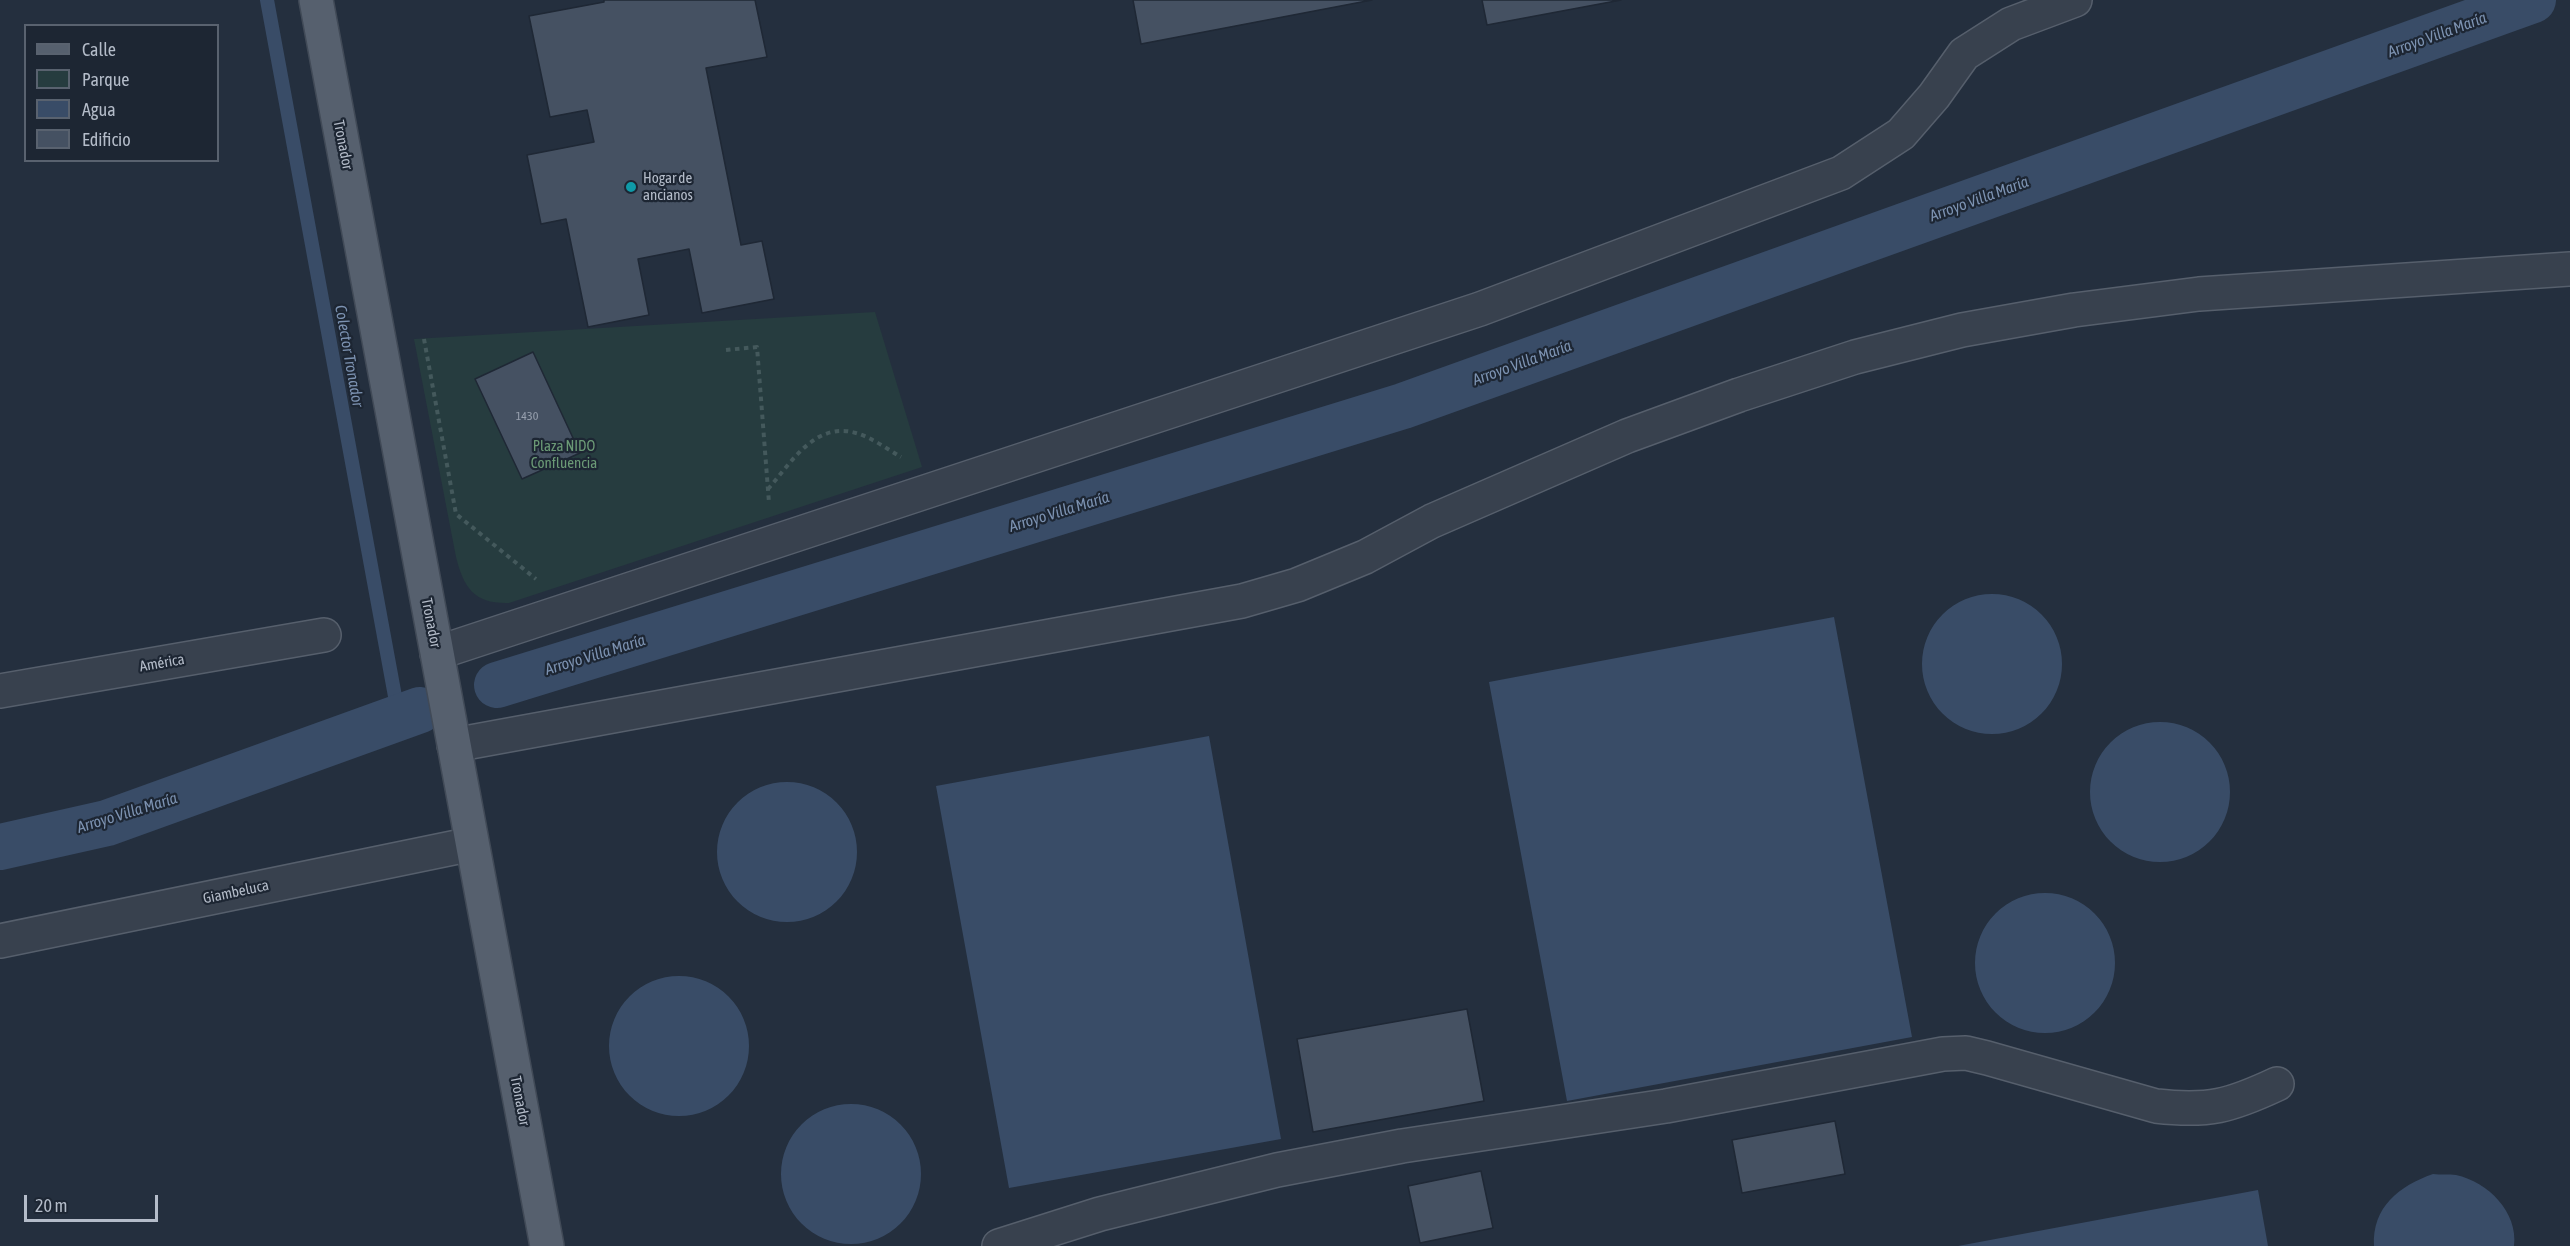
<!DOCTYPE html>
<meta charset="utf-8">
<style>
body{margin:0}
#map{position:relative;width:2570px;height:1246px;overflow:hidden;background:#242f3e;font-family:"Asap Condensed",sans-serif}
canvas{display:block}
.legend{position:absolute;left:24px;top:24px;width:195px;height:138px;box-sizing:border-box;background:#1d2633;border:2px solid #59626f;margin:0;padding:8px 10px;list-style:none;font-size:18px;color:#b4bcc9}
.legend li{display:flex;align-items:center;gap:12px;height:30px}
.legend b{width:30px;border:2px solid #59626f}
.scale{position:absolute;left:24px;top:1195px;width:134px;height:27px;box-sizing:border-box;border:3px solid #b4bcc9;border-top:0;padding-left:8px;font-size:18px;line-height:21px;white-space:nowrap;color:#b4bcc9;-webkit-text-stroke:4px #1d2633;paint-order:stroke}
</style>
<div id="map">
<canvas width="2570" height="1246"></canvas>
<ul class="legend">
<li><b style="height:8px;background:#56606e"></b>Calle</li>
<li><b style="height:16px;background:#263c3f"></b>Parque</li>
<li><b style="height:16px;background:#394c67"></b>Agua</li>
<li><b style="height:16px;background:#455162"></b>Edificio</li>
</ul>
<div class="scale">20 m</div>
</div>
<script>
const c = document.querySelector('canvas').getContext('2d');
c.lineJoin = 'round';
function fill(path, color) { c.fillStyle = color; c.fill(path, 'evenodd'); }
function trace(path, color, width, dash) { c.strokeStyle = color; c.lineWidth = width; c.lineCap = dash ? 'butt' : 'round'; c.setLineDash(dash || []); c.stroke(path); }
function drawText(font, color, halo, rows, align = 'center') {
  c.font = font + ' "Asap Condensed",sans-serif'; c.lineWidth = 4.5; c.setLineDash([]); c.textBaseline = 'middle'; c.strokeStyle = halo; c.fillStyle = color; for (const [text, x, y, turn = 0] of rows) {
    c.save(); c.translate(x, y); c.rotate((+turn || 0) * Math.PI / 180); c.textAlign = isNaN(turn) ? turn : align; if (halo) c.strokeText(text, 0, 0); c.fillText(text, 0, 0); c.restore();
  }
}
const green = new Path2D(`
 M 875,312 L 922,467 L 509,603 C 475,604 464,589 456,557 L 414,339 Z`);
const water = new Path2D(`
 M1922 664a70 70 0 1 1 140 0a70 70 0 1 1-140 0Z
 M 1834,617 L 1912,1037 L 1567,1101 L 1489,682 Z
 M2090 792a70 70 0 1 1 140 0a70 70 0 1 1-140 0Z
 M 1209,736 L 1281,1139 L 1009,1188 L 936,786 Z
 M717 852a70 70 0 1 1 140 0a70 70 0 1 1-140 0Z
 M1975 963a70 70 0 1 1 140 0a70 70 0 1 1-140 0Z
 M609 1046a70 70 0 1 1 140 0a70 70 0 1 1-140 0Z
 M781 1174a70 70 0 1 1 140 0a70 70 0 1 1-140 0Z
 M 2433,1174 C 2440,1175 2449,1174 2456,1175 C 2488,1182 2518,1212 2514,1246 L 2374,1246 C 2372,1207 2399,1186 2433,1174 Z
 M 2258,1190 L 2268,1246 L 1958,1246 Z`);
const stream = new Path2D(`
 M 267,0 L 399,718`);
const canal = new Path2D(`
 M 497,685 L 1403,406 L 2533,0
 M 0,847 L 107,823 L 420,710`);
const building = new Path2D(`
 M 604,0 L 755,0 L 767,57 L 706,68 L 741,245 L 762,241 L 774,299 L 702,313 L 689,249 L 638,259 L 649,315 L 588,327 L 566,219 L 541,224 L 527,155 L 594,142 L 587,110 L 550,117 L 529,16 L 604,2 Z
 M 1133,0 L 1372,0 L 1141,44 Z
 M 1482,0 L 1621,0 L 1487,25 Z
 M 533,352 L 580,453 L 522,479 L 475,379 Z
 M 1467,1009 L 1484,1101 L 1313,1132 L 1297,1039 Z
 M 1835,1121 L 1845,1174 L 1742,1193 L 1732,1140 Z
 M 1481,1171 L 1493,1228 L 1420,1243 L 1408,1186 Z`);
const path = new Path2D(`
 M 424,339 L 456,514 L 536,579
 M 726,350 L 757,347 L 769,503
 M 768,489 C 791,463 815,421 856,433 C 871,437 887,449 901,457`);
const minor = new Path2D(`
 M 437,653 L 1480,309 L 1841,173 L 1901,134 L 1934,96 L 1964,54 L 2011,24 L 2075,0
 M 0,691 L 324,635
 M 454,745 L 1242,601 L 1297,585 L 1365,557 L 1432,521 L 1627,436 L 1739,395 L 1855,357 L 1962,330 L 2074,310 L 2199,294 L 2570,269
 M 0,941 L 472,844
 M 999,1246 L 1100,1214 L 1277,1170 L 1402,1146 L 1666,1106 L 1943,1054 L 1966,1053 L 1987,1058 L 2156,1106 C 2209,1112 2230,1106 2277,1084`);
const major = new Path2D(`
 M 316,0 L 547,1246`);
const markers = [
 [631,187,6,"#0f9aa8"]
];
const numberNames = [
 ["1430",527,416]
];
const streetNames = [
 ["Tronador",343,145,79],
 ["Tronador",431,623,79],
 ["América",162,663,-10],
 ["Giambeluca",236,892,-12],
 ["Tronador",520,1101,79]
];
const poiNames = [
 ["Hogar de",643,178],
 ["ancianos",643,195]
];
const parkNames = [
 ["Plaza NIDO",564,446],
 ["Confluencia",564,463]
];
const waterNames = [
 ["Arroyo Villa María",2437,35,-20],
 ["Arroyo Villa María",1979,199,-20],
 ["Colector Tronador",349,356,80],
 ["Arroyo Villa María",1522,363,-20],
 ["Arroyo Villa María",1059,512,-17],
 ["Arroyo Villa María",595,655,-17],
 ["Arroyo Villa María",127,813,-17]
];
fill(green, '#263c3f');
fill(water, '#394c67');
trace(stream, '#394c67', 14);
trace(canal, '#394c67', 46);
fill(building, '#455162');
trace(building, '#1f2835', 1.5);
trace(minor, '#565f6c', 36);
trace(major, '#414a57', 36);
trace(path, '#44595c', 4, [4.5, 4.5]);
trace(minor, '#38414e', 33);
trace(major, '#56606e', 33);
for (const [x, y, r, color] of markers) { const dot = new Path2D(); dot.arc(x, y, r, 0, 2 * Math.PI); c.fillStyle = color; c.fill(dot); trace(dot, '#1d2633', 2); }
drawText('12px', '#98a1af', null, numberNames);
drawText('15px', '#b4bcc9', '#1d2633', streetNames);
drawText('15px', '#b4bcc9', '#1d2633', poiNames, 'left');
drawText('15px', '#6b9a76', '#1d2633', parkNames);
drawText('italic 16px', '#7c92b1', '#1d2633', waterNames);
</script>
